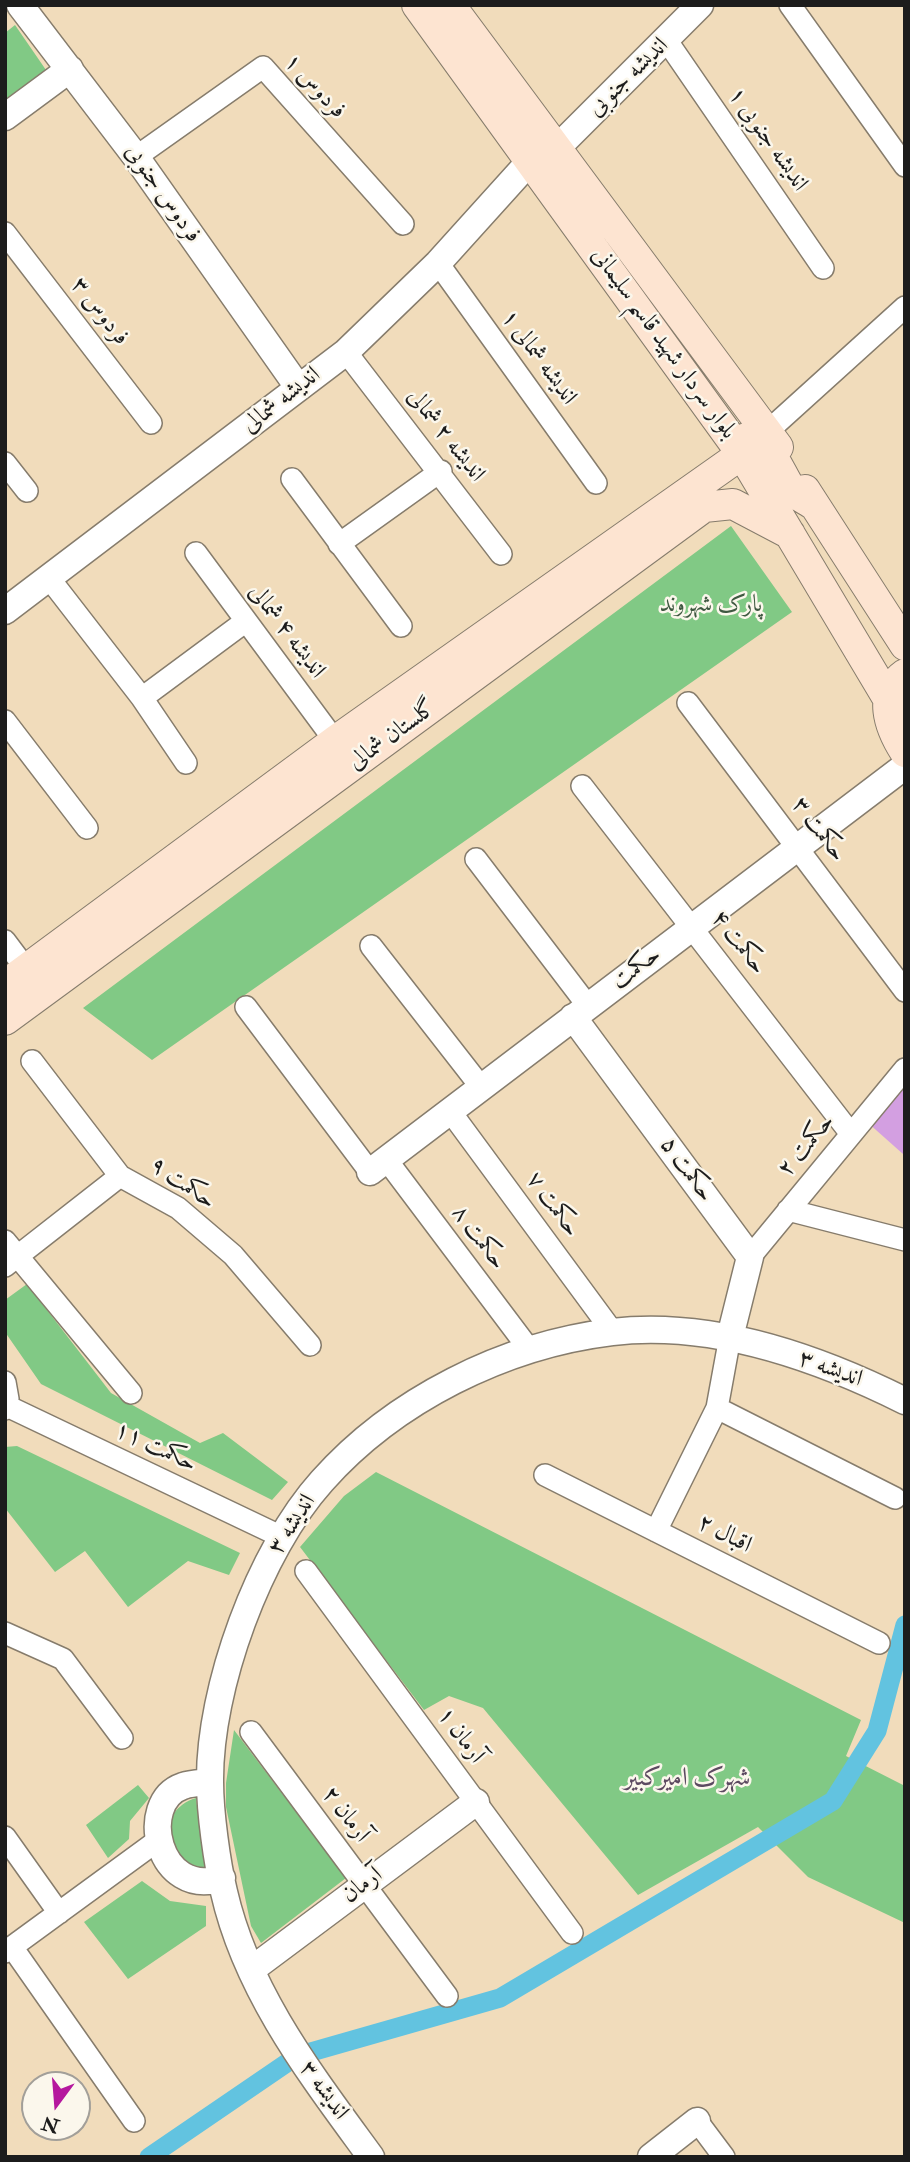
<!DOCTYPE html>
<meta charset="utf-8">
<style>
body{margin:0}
#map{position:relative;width:910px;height:2162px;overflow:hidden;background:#f1dcbb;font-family:"IM FELL Double Pica",serif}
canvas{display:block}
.frame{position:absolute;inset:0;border:7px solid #1c1c1c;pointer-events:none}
.north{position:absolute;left:21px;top:2071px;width:70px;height:70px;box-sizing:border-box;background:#fbf7ec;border:2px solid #a29f99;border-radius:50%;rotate:196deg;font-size:19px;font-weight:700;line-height:28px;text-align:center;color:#1c1c1c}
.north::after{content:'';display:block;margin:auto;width:24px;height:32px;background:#b5179e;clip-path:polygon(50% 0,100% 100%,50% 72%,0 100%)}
</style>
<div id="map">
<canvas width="910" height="2162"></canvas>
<div class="frame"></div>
<div class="north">N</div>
</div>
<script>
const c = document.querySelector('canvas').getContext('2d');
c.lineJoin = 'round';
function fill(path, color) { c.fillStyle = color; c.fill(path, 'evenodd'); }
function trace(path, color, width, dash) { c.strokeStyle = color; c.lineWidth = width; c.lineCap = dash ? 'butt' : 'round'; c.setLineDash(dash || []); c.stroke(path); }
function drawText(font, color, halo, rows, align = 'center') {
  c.font = font + ' "IM FELL Double Pica",Amiri,serif'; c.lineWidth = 5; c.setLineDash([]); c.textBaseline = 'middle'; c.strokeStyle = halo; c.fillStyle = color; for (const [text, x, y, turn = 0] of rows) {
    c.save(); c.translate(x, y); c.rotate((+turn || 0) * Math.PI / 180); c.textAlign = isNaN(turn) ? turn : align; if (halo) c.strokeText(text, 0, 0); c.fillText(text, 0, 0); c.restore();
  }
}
const green = new Path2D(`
 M 15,25 L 46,70 L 5,101 L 5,33 Z
 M 731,526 L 792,612 L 152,1060 L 83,1008 Z
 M 27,1284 L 111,1393 L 200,1443 L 223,1433 L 288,1482 L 272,1500 L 41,1384 L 5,1332 L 5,1300 Z
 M 17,1446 L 240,1553 L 229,1575 L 188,1561 L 128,1607 L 85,1551 L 55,1572 L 5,1508 L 5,1447 Z
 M 376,1472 L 861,1720 L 846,1756 L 905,1786 L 905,1923 L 808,1877 L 758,1827 L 638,1895 L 483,1708 L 449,1696 L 424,1710 L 300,1547 L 344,1496 Z
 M 234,1730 L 346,1878 L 261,1943 L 251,1926 L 226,1807 L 226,1783 Z
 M 138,1785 L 149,1798 L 130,1821 L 129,1839 L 108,1858 L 86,1825 Z
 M 196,1798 L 205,1869 C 163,1863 154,1811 196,1798 Z
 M 142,1881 L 170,1901 L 206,1906 L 206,1926 L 128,1979 L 84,1922 Z`);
const canal = new Path2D(`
 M 149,2157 L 297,2056 L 500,1998 L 833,1801 L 877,1731 L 905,1625`);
const building = new Path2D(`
 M 902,1083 L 905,1086 L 903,1154 L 867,1122 Z`);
const minor = new Path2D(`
 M 790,5 L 905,166
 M 667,41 L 823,268
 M 136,157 L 263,67 L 403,224
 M 5,233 L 151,423
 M 438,263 L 596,483
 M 346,352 L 501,554
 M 768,431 L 905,307
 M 5,463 L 27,491
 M 292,479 L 401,626
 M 339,544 L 441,471
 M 196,553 L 335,741
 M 49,578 L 142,698 L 186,763
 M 142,698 L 246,621
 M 688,703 L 905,991
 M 5,721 L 87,828
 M 582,786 L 851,1134
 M 476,859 L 588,1006
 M 5,941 L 26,969
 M 371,946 L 481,1087
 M 246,1007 L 370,1172
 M 32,1061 L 120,1176 L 178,1208 L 233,1255 L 310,1345
 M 450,1111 L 612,1331
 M 386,1159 L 529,1349
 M 788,1210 L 905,1240
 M 5,1241 L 131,1393
 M 750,1257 L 905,1069
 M 5,1266 L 120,1176
 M 5,1382 L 8,1399 L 5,1409
 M 7,1406 L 282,1537
 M 717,1408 L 895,1498
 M 545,1475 L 879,1643
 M 656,1531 L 717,1408 L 730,1337
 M 306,1571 L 572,1933
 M 5,1633 L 63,1659 L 122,1738
 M 251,1732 L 447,1996
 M 5,1837 L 59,1913
 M 12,1947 L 134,2121
 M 5,1952 L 157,1841
 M 697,2121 L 724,2157`);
const tertiary = new Path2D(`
 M 20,5 L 136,157 L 298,387
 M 5,117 L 70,69
 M 556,149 L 700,5
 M 5,611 L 346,352 L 438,263 L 531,160
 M 573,1017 L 750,1257 L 730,1337
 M 370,1172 L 905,766
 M 210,1782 C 201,1783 191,1783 183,1786 C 136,1802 158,1900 222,1878
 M 251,1970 L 476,1802
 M 371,2157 C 312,2076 247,1993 224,1892 C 217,1863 210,1812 210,1782 C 209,1688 259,1551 322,1481 C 394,1400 504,1345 612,1332 C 712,1320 817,1357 905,1401
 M 651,2157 L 697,2121`);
const secondary = new Path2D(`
 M 417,5 L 742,454 L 887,697
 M 450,5 L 778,447
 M 805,490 L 905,645
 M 905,674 C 877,694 889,727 905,752
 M 5,985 L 335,741 L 742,454 L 742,440 C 764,426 780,474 791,489 C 797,496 807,500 814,505
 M 5,1020 L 704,507 L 733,504 L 790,534`);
const streetNames = [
 ["اندیشه جنوبی",629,78,-44],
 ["فردوس ۱",314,87,47],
 ["اندیشه جنوبی ۱",767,140,55],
 ["فردوس جنوبی",162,194,55],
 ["فردوس ۳",99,312,52],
 ["بلوار سردار شهید قاسم سلیمانی",663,344,54],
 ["اندیشه شمالی ۱",538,358,54],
 ["اندیشه شمالی",282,401,-38],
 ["اندیشه ۲ شمالی",445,436,52],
 ["اندیشه ۴ شمالی",286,632,53],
 ["گلستان شمالی",393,736,-36],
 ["حکمت ۳",818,830,53],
 ["حکمت ۴",738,943,52],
 ["حکمت",637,969,-37],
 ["حکمت ۲",807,1146,-50],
 ["حکمت ۵",686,1170,54],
 ["حکمت ۹",182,1184,34],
 ["حکمت ۷",552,1205,54],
 ["حکمت ۸",478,1238,53],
 ["اندیشه ۳",830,1370,20],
 ["حکمت ۱۱",155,1448,25],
 ["اندیشه ۳",293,1525,-57],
 ["اقبال ۲",724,1535,27],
 ["آرمان ۱",460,1736,54],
 ["آرمان ۲",345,1815,53],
 ["آرمان",363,1886,-37],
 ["اندیشه ۳",323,2091,54]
];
const parkNames = [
 ["پارک شهروند",711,606]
];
const neighbourhoodNames = [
 ["شهرک امیرکبیر",687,1779]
];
fill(green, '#81c985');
trace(canal, '#62c3e0', 19);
fill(building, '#d39fe1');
trace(minor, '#867c6c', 24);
trace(tertiary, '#867c6c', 29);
trace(secondary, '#867c6c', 32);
trace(minor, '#fff', 21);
trace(tertiary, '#fff', 26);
trace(secondary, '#fde4d1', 30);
drawText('24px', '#1c1c1c', '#fbf7ec', streetNames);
drawText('24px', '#3f5941', '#fbf7ec', parkNames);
drawText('26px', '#5c4a61', '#fbf7ec', neighbourhoodNames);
</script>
